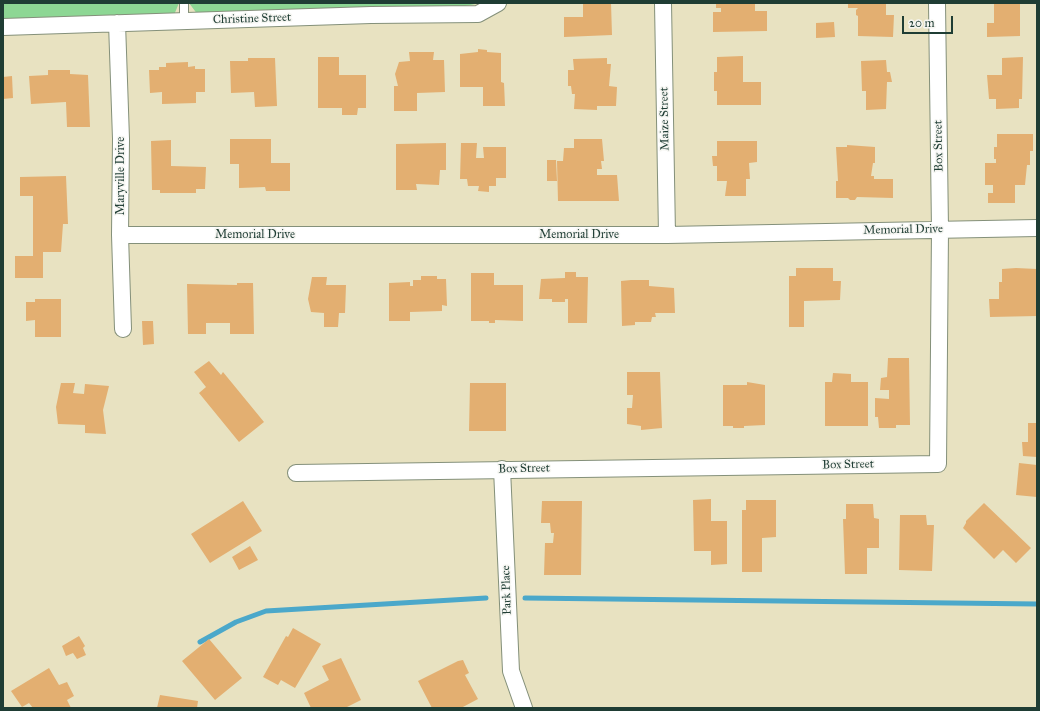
<!DOCTYPE html>
<style>
body{margin:0}
#map{position:relative;width:1040px;height:711px;overflow:hidden;background:#e8e2c1;font-family:"IM FELL Great Primer",serif}
canvas{display:block}
.frame{position:absolute;inset:0;border:4px solid #1f3d34;pointer-events:none}
.scale{position:absolute;left:902px;top:16px;width:51px;height:18px;box-sizing:border-box;border:2px solid #1f3d34;border-top:0;padding-left:5px;font-size:12px;line-height:14px;white-space:nowrap;color:#1f3d34;-webkit-text-stroke:3px #f6f6f2;paint-order:stroke}
</style>
<div id="map">
<canvas width="1040" height="711"></canvas>
<div class="frame"></div>
<div class="scale">20 m</div>
</div>
<script>
const c = document.querySelector('canvas').getContext('2d');
c.lineJoin = 'round';
function fill(path, color) { c.fillStyle = color; c.fill(path, 'evenodd'); }
function trace(path, color, width, dash) { c.strokeStyle = color; c.lineWidth = width; c.lineCap = dash ? 'butt' : 'round'; c.setLineDash(dash || []); c.stroke(path); }
function drawText(font, color, halo, rows, align = 'center') {
  c.font = font + ' "IM FELL Great Primer",serif'; c.lineWidth = 3; c.setLineDash([]); c.textBaseline = 'middle'; c.strokeStyle = halo; c.fillStyle = color; for (const [text, x, y, turn = 0] of rows) {
    c.save(); c.translate(x, y); c.rotate((+turn || 0) * Math.PI / 180); c.textAlign = isNaN(turn) ? turn : align; if (halo) c.strokeText(text, 0, 0); c.fillText(text, 0, 0); c.restore();
  }
}
const green = new Path2D(`
 M 3,3 L 179,3 L 174,15 L 3,21 Z
 M 189,3 L 481,3 L 454,8 L 198,15 Z`);
const stream = new Path2D(`
 M 525,598 L 1037,604
 M 200,642 L 236,622 L 266,611 L 486,598`);
const building = new Path2D(`
 M 583,3 L 611,3 L 612,35 L 564,37 L 564,17 L 583,17 Z
 M 716,3 L 755,3 L 755,11 L 767,11 L 767,31 L 713,32 L 713,12 L 721,12 L 721,8 L 716,8 Z
 M 848,3 L 886,3 L 886,15 L 894,15 L 893,37 L 858,36 L 858,16 L 856,15 L 856,10 L 858,8 L 848,8 Z
 M 994,3 L 1020,3 L 1020,36 L 987,37 L 987,23 L 994,23 Z
 M 834,22 L 835,37 L 816,38 L 816,23 Z
 M 478,49 L 487,50 L 487,52 L 501,53 L 501,82 L 504,83 L 505,106 L 483,106 L 483,87 L 460,87 L 460,54 L 478,52 Z
 M 409,52 L 434,52 L 433,60 L 444,60 L 445,92 L 417,93 L 417,111 L 394,111 L 394,86 L 398,86 L 395,74 L 399,62 L 410,61 Z
 M 743,56 L 743,82 L 761,82 L 761,105 L 717,105 L 717,91 L 714,91 L 714,72 L 717,72 L 717,57 Z
 M 318,57 L 339,57 L 339,75 L 366,75 L 366,108 L 358,108 L 357,115 L 342,115 L 342,108 L 318,108 Z
 M 1023,57 L 1022,99 L 1019,99 L 1019,108 L 996,109 L 996,99 L 989,99 L 987,75 L 1002,75 L 1002,58 Z
 M 248,58 L 275,58 L 277,106 L 255,107 L 254,92 L 231,93 L 230,61 L 248,61 Z
 M 607,58 L 607,64 L 611,64 L 609,86 L 617,87 L 616,106 L 597,106 L 597,110 L 574,109 L 575,94 L 572,94 L 571,86 L 568,86 L 568,70 L 574,70 L 573,59 Z
 M 886,60 L 887,72 L 890,72 L 892,82 L 887,82 L 886,109 L 866,110 L 866,91 L 862,91 L 861,61 Z
 M 188,62 L 188,67 L 195,66 L 195,69 L 205,69 L 205,92 L 196,92 L 196,103 L 162,104 L 162,92 L 150,93 L 149,70 L 159,70 L 159,67 L 166,67 L 166,63 Z
 M 48,70 L 70,70 L 70,74 L 88,75 L 90,127 L 67,127 L 66,102 L 31,104 L 29,76 L 48,75 Z
 M 12,76 L 13,98 L 3,99 L 3,77 Z
 M 997,134 L 1033,134 L 1033,151 L 1030,151 L 1030,165 L 1027,165 L 1025,185 L 1015,185 L 1015,203 L 988,203 L 988,193 L 993,193 L 993,185 L 985,185 L 985,163 L 996,163 L 996,159 L 994,159 L 994,147 L 997,147 Z
 M 230,139 L 271,139 L 271,163 L 290,163 L 290,191 L 266,191 L 265,187 L 239,188 L 239,164 L 230,164 Z
 M 574,139 L 602,139 L 604,161 L 601,161 L 602,169 L 597,169 L 597,175 L 617,175 L 619,201 L 558,201 L 557,161 L 563,161 L 564,148 L 574,148 Z
 M 171,140 L 171,166 L 206,167 L 205,189 L 196,189 L 196,193 L 160,193 L 160,190 L 152,190 L 151,141 Z
 M 717,141 L 757,141 L 757,162 L 749,163 L 750,179 L 746,179 L 746,196 L 725,196 L 727,181 L 717,181 L 717,166 L 713,166 L 712,156 L 717,156 Z
 M 446,143 L 446,170 L 440,170 L 439,185 L 416,184 L 417,190 L 396,190 L 396,144 Z
 M 461,143 L 477,143 L 476,158 L 484,158 L 483,147 L 506,147 L 506,178 L 496,178 L 496,186 L 489,186 L 489,192 L 478,191 L 479,186 L 468,186 L 467,179 L 460,179 Z
 M 847,145 L 875,147 L 875,163 L 873,163 L 871,176 L 874,176 L 874,179 L 893,179 L 893,198 L 857,197 L 855,200 L 850,200 L 848,198 L 836,198 L 836,181 L 838,181 L 836,147 L 847,147 Z
 M 547,160 L 556,160 L 557,181 L 547,181 Z
 M 66,176 L 68,224 L 63,224 L 61,252 L 43,252 L 43,278 L 15,278 L 15,256 L 33,256 L 33,196 L 20,196 L 20,177 Z
 M 796,268 L 833,268 L 833,281 L 841,281 L 840,300 L 804,301 L 804,327 L 789,327 L 789,276 L 796,276 Z
 M 1016,268 L 1037,269 L 1037,316 L 990,317 L 989,299 L 999,299 L 999,282 L 1002,282 L 1002,269 Z
 M 565,272 L 576,272 L 576,277 L 588,277 L 587,323 L 568,323 L 568,299 L 565,299 L 565,302 L 552,302 L 552,299 L 539,299 L 541,279 L 565,278 Z
 M 471,273 L 494,273 L 494,285 L 523,285 L 523,321 L 495,320 L 495,323 L 489,323 L 489,321 L 471,321 Z
 M 421,276 L 437,276 L 437,279 L 446,279 L 447,306 L 442,305 L 442,311 L 410,312 L 410,321 L 389,321 L 389,283 L 410,282 L 410,286 L 413,286 L 413,280 L 421,280 Z
 M 312,277 L 327,277 L 326,285 L 346,285 L 345,313 L 339,313 L 338,327 L 324,327 L 324,313 L 311,312 L 308,299 Z
 M 631,280 L 649,280 L 649,286 L 674,288 L 675,313 L 655,313 L 656,317 L 652,317 L 651,322 L 635,322 L 635,325 L 622,326 L 621,281 Z
 M 237,283 L 253,283 L 254,334 L 230,334 L 230,323 L 206,323 L 206,334 L 188,334 L 187,284 L 237,285 Z
 M 35,299 L 61,299 L 61,337 L 35,337 L 35,320 L 26,321 L 26,302 L 35,302 Z
 M 142,321 L 153,321 L 154,344 L 143,345 Z
 M 888,358 L 909,358 L 910,425 L 896,425 L 896,428 L 879,428 L 878,417 L 875,417 L 875,398 L 889,399 L 889,390 L 880,390 L 881,378 L 887,377 Z
 M 209,361 L 221,375 L 223,372 L 264,422 L 239,442 L 199,393 L 206,387 L 194,372 Z
 M 627,372 L 660,372 L 662,428 L 641,430 L 641,426 L 627,424 L 627,408 L 632,408 L 633,395 L 627,395 Z
 M 833,373 L 851,374 L 851,382 L 868,382 L 868,426 L 825,426 L 825,382 L 832,382 Z
 M 747,382 L 765,385 L 765,425 L 744,426 L 744,428 L 733,428 L 733,426 L 723,426 L 723,385 L 747,385 Z
 M 61,383 L 75,383 L 73,393 L 84,394 L 85,384 L 109,386 L 103,410 L 106,434 L 85,433 L 85,425 L 58,424 L 56,407 Z
 M 470,383 L 506,383 L 506,431 L 469,431 Z
 M 1028,423 L 1037,423 L 1037,457 L 1023,456 L 1022,442 L 1028,442 Z
 M 1019,463 L 1037,465 L 1037,497 L 1016,495 Z
 M 711,499 L 711,521 L 727,521 L 727,564 L 711,565 L 711,551 L 694,551 L 693,500 Z
 M 746,500 L 776,500 L 776,537 L 762,538 L 762,572 L 742,572 L 742,510 L 746,510 Z
 M 243,501 L 262,531 L 210,563 L 191,534 Z
 M 542,501 L 582,501 L 581,575 L 544,575 L 545,543 L 553,543 L 554,533 L 551,533 L 550,523 L 541,523 Z
 M 984,503 L 1031,548 L 1016,563 L 1003,550 L 994,559 L 963,528 L 966,523 L 966,521 Z
 M 846,504 L 873,504 L 874,518 L 879,519 L 879,548 L 867,548 L 867,574 L 845,574 L 843,519 L 846,519 Z
 M 900,515 L 926,515 L 927,525 L 934,525 L 932,571 L 899,570 Z
 M 250,546 L 258,560 L 239,570 L 232,557 Z
 M 293,628 L 321,644 L 295,688 L 281,680 L 278,685 L 263,677 L 286,636 L 288,637 Z
 M 79,636 L 85,646 L 83,648 L 86,655 L 77,659 L 73,653 L 66,656 L 62,646 Z
 M 209,639 L 242,678 L 215,700 L 182,661 Z
 M 341,658 L 361,700 L 345,708 L 311,708 L 304,693 L 329,680 L 322,666 Z
 M 463,660 L 469,673 L 465,675 L 478,699 L 461,708 L 432,708 L 418,681 L 458,661 Z
 M 49,668 L 59,685 L 67,682 L 74,696 L 67,700 L 71,708 L 33,708 L 29,703 L 22,707 L 11,691 Z
 M 160,695 L 198,701 L 197,708 L 157,708 Z`);
const service = new Path2D(`
 M 184,3 L 184,22`);
const minor = new Path2D(`
 M 663,3 L 667,235
 M 117,23 L 121,139 L 120,235 L 123,329
 M 3,27 L 371,15 L 478,14 L 498,3
 M 120,235 L 667,235 L 1037,228
 M 502,469 L 511,671 L 524,708
 M 296,473 L 938,464 L 940,230 L 937,3`);
const streetNames = [
 ["Christine Street",252,19,-2],
 ["Maize Street",665,119,-91],
 ["Box Street",939,146,-91],
 ["Maryville Drive",121,176,-90],
 ["Memorial Drive",903,230,-1],
 ["Memorial Drive",255,235],
 ["Memorial Drive",579,235],
 ["Box Street",848,465,-1],
 ["Box Street",524,469,-1],
 ["Park Place",507,590,-92]
];
fill(green, '#8dd794');
trace(stream, '#4ba8ca', 5);
fill(building, '#e3af71');
trace(service, '#84907a', 10);
trace(minor, '#84907a', 18);
trace(service, '#fff', 8);
trace(minor, '#fff', 16);
drawText('12px', '#1f3d34', '#f6f6f2', streetNames);
</script>
